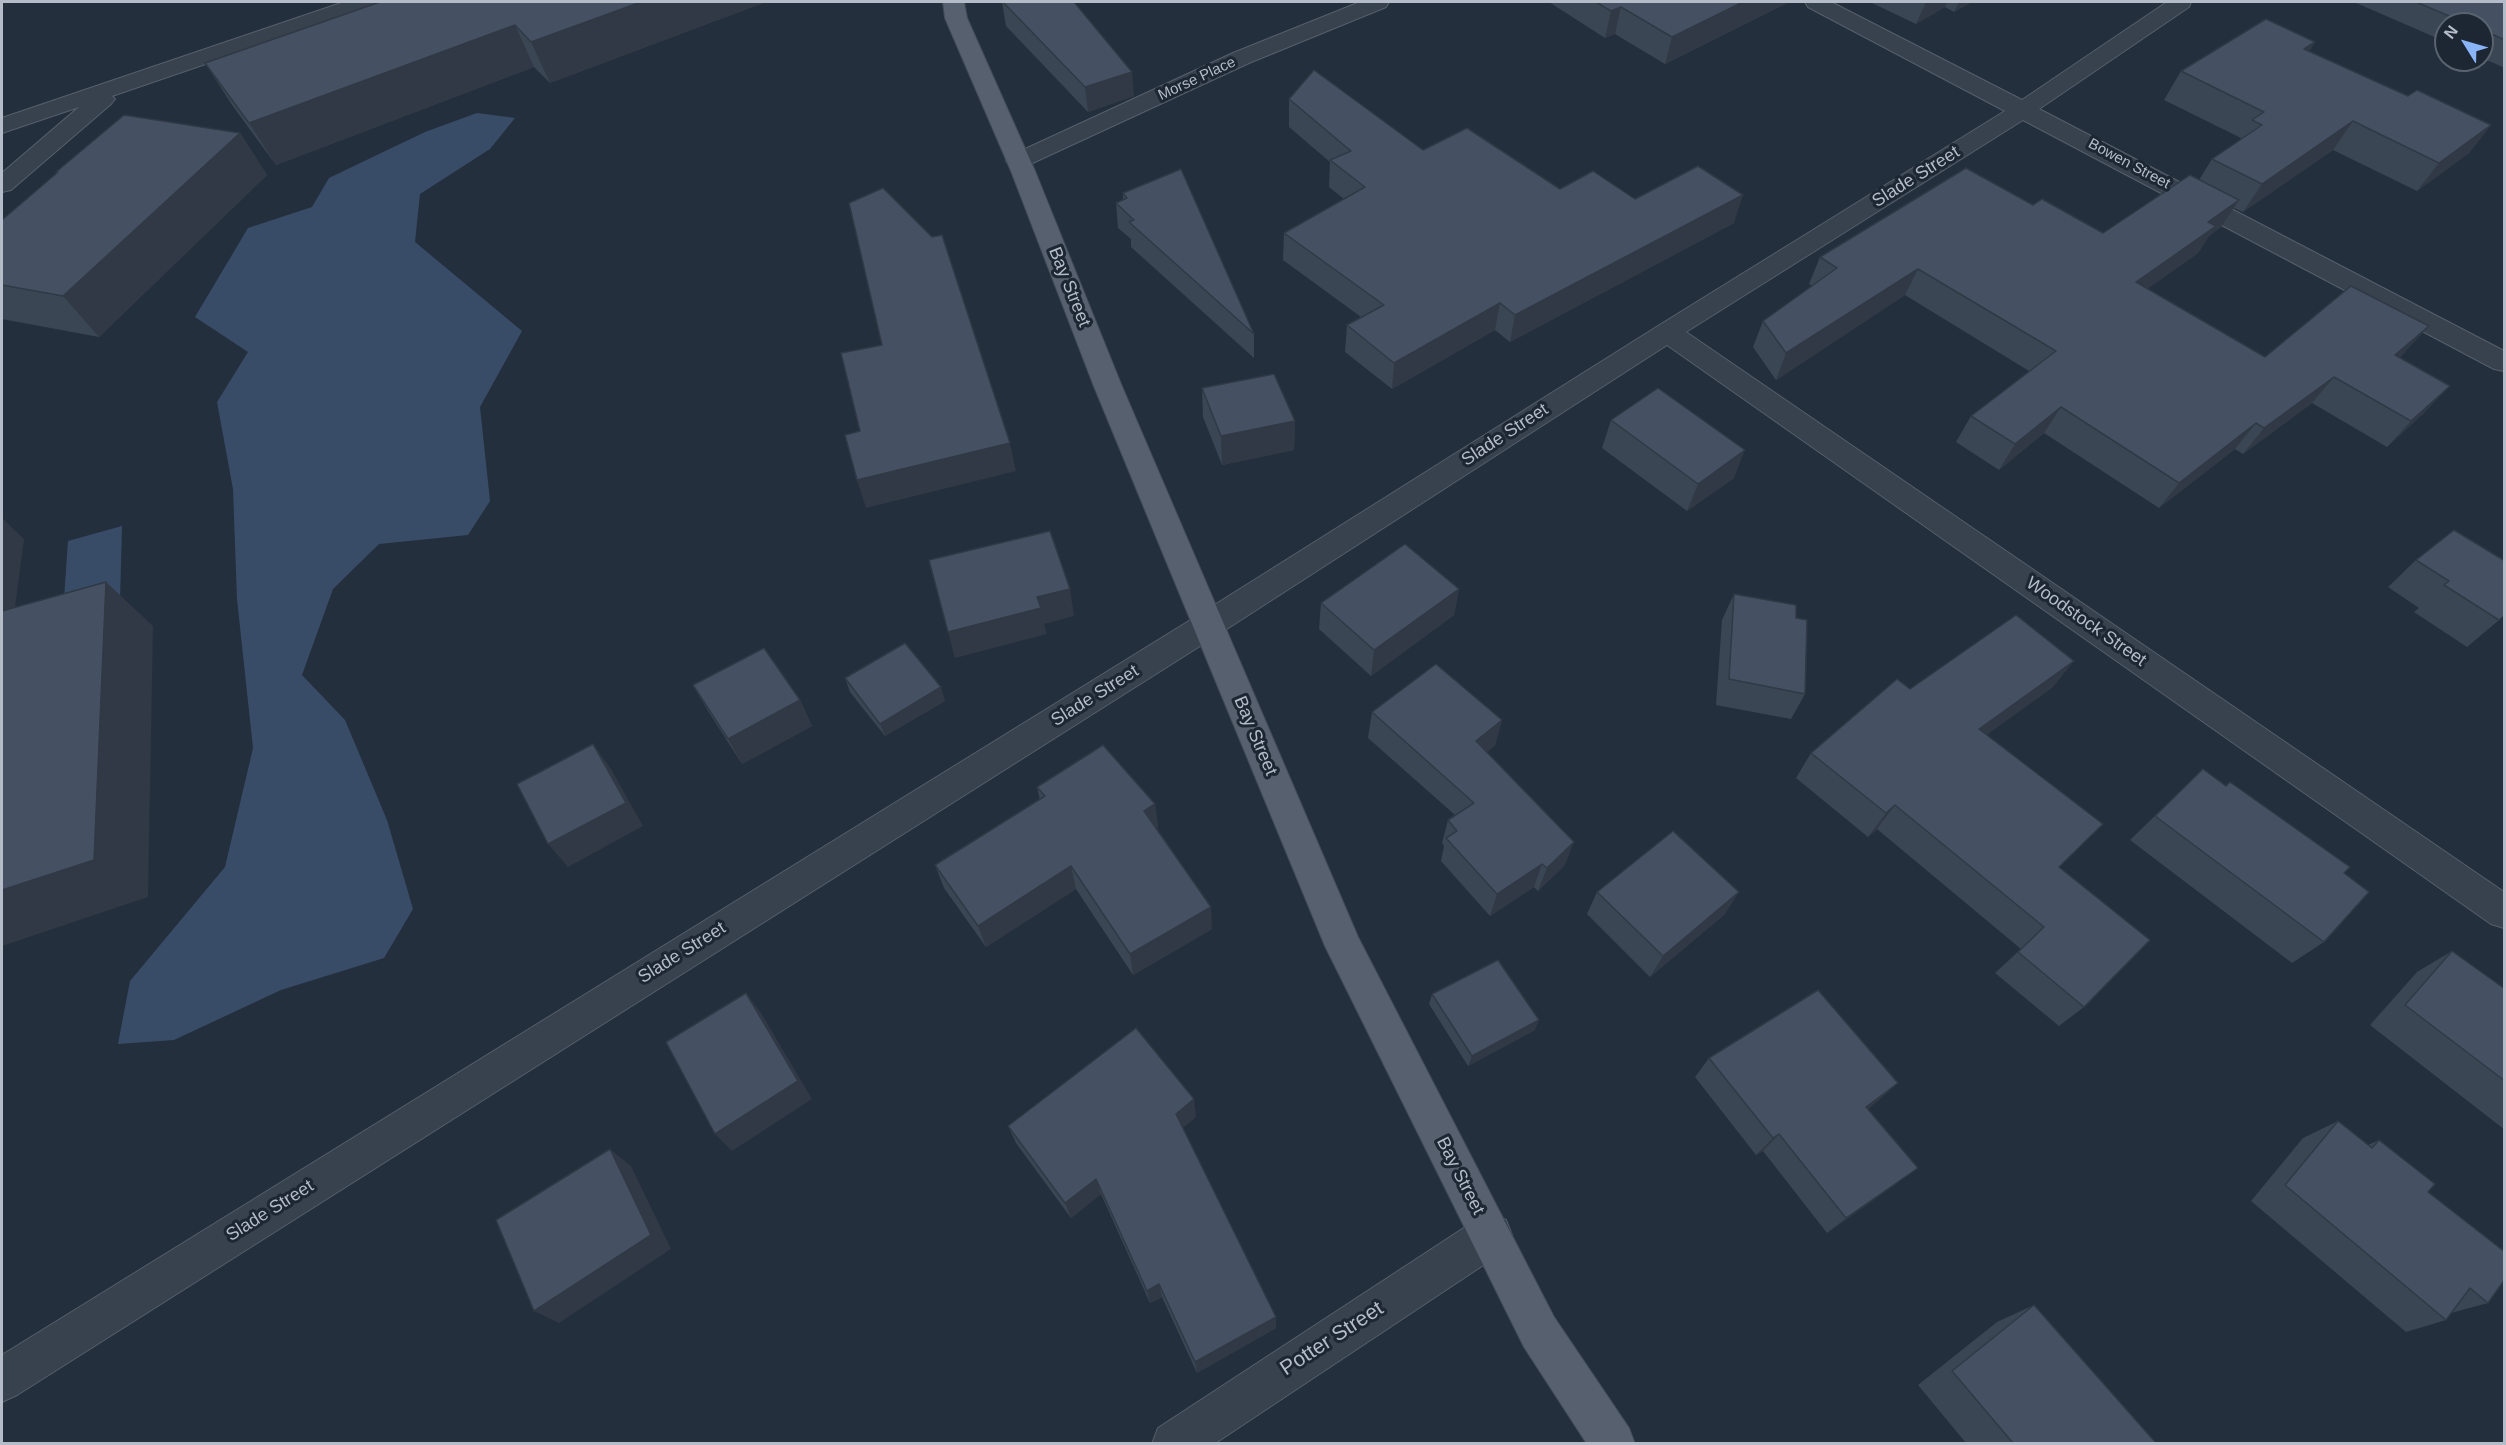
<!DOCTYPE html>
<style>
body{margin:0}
#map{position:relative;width:2506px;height:1445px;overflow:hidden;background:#242f3e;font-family:Arial,sans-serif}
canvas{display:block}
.frame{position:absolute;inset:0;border:3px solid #b4bcc9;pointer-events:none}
.north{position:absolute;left:2434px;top:12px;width:60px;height:60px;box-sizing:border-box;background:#1d2633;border:2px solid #59626f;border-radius:50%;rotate:307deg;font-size:16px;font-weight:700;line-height:24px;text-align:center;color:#b4bcc9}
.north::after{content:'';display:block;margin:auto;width:21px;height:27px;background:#8ab4f8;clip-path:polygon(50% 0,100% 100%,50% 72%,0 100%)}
</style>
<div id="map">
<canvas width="2506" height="1445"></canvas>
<div class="frame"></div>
<div class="north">N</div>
</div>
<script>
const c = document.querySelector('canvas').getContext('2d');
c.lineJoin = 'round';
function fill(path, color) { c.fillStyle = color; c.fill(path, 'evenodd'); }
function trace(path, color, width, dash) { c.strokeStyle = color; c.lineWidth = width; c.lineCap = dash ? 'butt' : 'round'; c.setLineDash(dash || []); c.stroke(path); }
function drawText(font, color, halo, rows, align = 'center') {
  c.font = font + ' Arial,sans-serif'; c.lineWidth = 6; c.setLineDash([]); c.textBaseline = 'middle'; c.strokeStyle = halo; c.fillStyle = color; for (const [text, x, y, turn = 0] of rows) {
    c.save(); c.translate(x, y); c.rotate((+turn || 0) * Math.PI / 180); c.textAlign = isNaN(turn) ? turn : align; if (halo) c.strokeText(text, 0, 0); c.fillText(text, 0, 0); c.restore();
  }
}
const water = new Path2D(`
 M 477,113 L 515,118 L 490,149 L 420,194 L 415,242 L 522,331 L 480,407 L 490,501 L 468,535 L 379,544 L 333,589 L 302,675 L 345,720 L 387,820 L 413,909 L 384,958 L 281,990 L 174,1040 L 118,1044 L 130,981 L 225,867 L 253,748 L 237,599 L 233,489 L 217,402 L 248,352 L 195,317 L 248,228 L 312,207 L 329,178 L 425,132 Z
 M 122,526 L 120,600 L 64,599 L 68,541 Z`);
const minor = new Path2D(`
 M 344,2 L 375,2 L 372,7 L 112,96 L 115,99 L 111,104 L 11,190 L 2,192 L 2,173 L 79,107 L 2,133 L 2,118 Z
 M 1360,2 L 1389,2 L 1386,7 L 1249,63 L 1026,166 L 1018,168 L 1010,166 L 1006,161 L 1010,156 L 1233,53 Z
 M 1805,2 L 1831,2 L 2022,100 L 2167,2 L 2191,2 L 2189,7 L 2039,109 L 2504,351 L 2504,371 L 2494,369 L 2023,120 L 1686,332 L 2504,892 L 2504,928 L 2491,924 L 1667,345 L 1219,634 L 17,1395 L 2,1402 L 2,1355 L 1197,616 L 1658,326 L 2005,111 L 1808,7 Z
 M 1491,1214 L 1506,1220 L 1512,1235 L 1506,1250 L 1214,1444 L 1152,1444 L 1158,1428 L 1476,1220 Z`);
const major = new Path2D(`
 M 943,2 L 964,2 L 967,18 L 1035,171 L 1121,384 L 1358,937 L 1554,1317 L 1629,1428 L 1635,1444 L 1587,1444 L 1524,1347 L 1325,946 L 1093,384 L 1011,171 L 945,18 Z`);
const wall = new Path2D(`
 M 380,2 L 763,3 L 550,83 L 534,67 L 276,165 L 232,105 L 205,63 Z
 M 1002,2 L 1134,96 L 1088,112 L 1006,26 Z
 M 1549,2 L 1789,2 L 1665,64 L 1615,34 L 1605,38 Z
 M 1870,2 L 1972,2 L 1954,12 L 1945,7 L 1916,24 Z
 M 2354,2 L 2505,2 L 2505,68 L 2482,58 L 2482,24 L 2446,24 L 2446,42 Z
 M 2315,42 L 2309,51 L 2408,96 L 2491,125 L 2469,153 L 2417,191 L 2333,150 L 2243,212 L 2234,208 L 2221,227 L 2209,236 L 2198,253 L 2147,289 L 2265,357 L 2405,352 L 2399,358 L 2425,412 L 2387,447 L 2312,403 L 2243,454 L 2235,449 L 2159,508 L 2044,433 L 1999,470 L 1956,442 L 1971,416 L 2029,371 L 1905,295 L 1776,380 L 1753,347 L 1763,321 L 1812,286 L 1809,284 L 1820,257 L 2033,205 L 2103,233 L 2199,180 L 2212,159 L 2239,141 L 2241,138 L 2164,100 L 2181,71 Z
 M 1289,99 L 1423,150 L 1560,189 L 1635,199 L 1734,223 L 1510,342 L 1495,330 L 1392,389 L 1345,352 L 1347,325 L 1361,317 L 1283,260 L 1284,233 L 1344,199 L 1329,187 L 1330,162 L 1289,127 Z
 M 240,133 L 267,175 L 99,337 L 2,319 L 2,220 L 57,173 L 56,172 Z
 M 1123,193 L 1254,334 L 1254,358 L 1131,247 L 1131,239 L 1118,228 L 1116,203 L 1123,200 Z
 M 1202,388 L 1295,421 L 1294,450 L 1222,465 L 1203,417 Z
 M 1611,420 L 1734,478 L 1687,511 L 1602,448 Z
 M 2416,560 L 2505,615 L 2467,647 L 2414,612 L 2419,608 L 2388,587 Z
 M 1459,589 L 1454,615 L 1371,676 L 1319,629 L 1321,603 Z
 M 1734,594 L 1796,618 L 1805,694 L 1791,719 L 1716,705 L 1722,620 Z
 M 845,678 L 945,701 L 885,736 L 850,692 Z
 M 693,685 L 800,700 L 812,726 L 742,764 L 708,711 Z
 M 2053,687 L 1986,735 L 2059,867 L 2084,1007 L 2059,1026 L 1995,973 L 2021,949 L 1877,829 L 1868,837 L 1796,778 L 1811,753 L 1910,689 Z
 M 1372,712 L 1502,720 L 1495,745 L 1487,752 L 1565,865 L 1538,891 L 1534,887 L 1490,916 L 1441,861 L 1444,846 L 1442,843 L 1448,820 L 1455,815 L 1368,738 Z
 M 2203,769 L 2324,942 L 2292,963 L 2130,840 Z
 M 1037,787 L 1155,804 L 1158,827 L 1156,829 L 1212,929 L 1133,975 L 1076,889 L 986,947 L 944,888 L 935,865 L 1040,800 Z
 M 1597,892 L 1725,914 L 1650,977 L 1587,914 Z
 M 2452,951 L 2505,989 L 2505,1130 L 2370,1025 L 2417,972 Z
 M 1432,994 L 1535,1030 L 1468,1066 L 1429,1004 Z
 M 1709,1058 L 1898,1083 L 1868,1109 L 1896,1184 L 1827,1233 L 1763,1151 L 1756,1155 L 1695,1077 Z
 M 1196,1117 L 1182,1128 L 1276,1328 L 1197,1373 L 1162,1297 L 1150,1303 L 1101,1194 L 1071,1218 L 1016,1143 L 1008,1126 Z
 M 2338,1121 L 2368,1145 L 2379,1140 L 2428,1192 L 2488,1303 L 2451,1313 L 2446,1320 L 2406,1332 L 2251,1201 L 2303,1138 Z
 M 2034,1305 L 2156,1443 L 1966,1443 L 1918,1385 L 1997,1322 Z`);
const shadedWall = new Path2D(`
 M 641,2 L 762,2 L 763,3 L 550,83 L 531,42 Z
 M 1743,2 L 1789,2 L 1665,64 L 1672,37 Z
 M 1926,2 L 1947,2 L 1945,7 L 1916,24 Z
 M 1959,2 L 1972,2 L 1954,12 Z
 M 1621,7 L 1615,34 L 1605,38 L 1611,11 Z
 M 515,25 L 534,67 L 276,165 L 249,123 Z
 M 2315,42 L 2296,70 L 2304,49 Z
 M 1132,72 L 1134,96 L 1088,112 L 1085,87 Z
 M 2353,121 L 2333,150 L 2243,212 L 2262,184 Z
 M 2491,125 L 2469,153 L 2417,191 L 2439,163 Z
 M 240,133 L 267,175 L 99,337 L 63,296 Z
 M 1743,195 L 1734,223 L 1510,342 L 1515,315 Z
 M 2239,200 L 2221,227 L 2209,236 L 2198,253 L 2119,309 L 2136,282 L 2208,222 Z
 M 1918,269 L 1905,295 L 1776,380 L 1786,353 Z
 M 1500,303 L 1495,330 L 1392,389 L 1394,363 Z
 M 2429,326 L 2405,352 L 2371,382 L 2395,355 Z
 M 2334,377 L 2312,403 L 2243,454 L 2264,428 Z
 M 2450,386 L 2425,412 L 2387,447 L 2411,421 Z
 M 2061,407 L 2044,433 L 1999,470 L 2015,444 Z
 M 1295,421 L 1294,450 L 1222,465 L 1221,436 Z
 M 2256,423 L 2235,449 L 2159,508 L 2179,483 Z
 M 1010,443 L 1016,471 L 866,508 L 857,480 Z
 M 1745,450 L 1734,478 L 1687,511 L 1698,484 Z
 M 2,518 L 24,539 L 7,668 L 2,664 Z
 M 106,582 L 153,626 L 148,897 L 2,946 L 2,890 Z
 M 1070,589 L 1074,616 L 1044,624 L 1047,634 L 955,658 L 948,632 L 1037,597 Z
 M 1459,589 L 1454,615 L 1371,676 L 1374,650 Z
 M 2074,661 L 2053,687 L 1960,754 L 1979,729 Z
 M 941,687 L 945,701 L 885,736 L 880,724 Z
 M 800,700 L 812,726 L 742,764 L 728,739 Z
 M 1502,720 L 1495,745 L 1470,766 L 1476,741 Z
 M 593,744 L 611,769 L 643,826 L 568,867 L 548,844 Z
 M 1155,804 L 1158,827 L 1147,835 L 1144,811 Z
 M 1895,805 L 1877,829 L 1868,837 L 1886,813 Z
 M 1574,842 L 1565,865 L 1538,891 L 1547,868 Z
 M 1542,864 L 1534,887 L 1490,916 L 1497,894 Z
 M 1071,866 L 1076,889 L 986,947 L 978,926 Z
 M 1739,892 L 1725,914 L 1650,977 L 1663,956 Z
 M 1211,907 L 1212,929 L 1133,975 L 1130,954 Z
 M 746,993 L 761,1013 L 812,1099 L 732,1151 L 715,1134 Z
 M 1539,1020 L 1535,1030 L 1468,1066 L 1472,1056 Z
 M 1898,1083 L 1878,1101 L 1847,1125 L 1866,1107 Z
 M 1194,1099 L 1196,1117 L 1178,1132 L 1176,1114 Z
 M 1779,1134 L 1763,1151 L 1756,1155 L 1773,1138 Z
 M 610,1149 L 631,1166 L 671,1249 L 559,1323 L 534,1311 Z
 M 1918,1168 L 1896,1184 L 1827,1233 L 1846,1218 Z
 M 1096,1179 L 1101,1194 L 1071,1218 L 1065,1203 Z
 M 1159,1284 L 1162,1297 L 1150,1303 L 1147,1291 Z
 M 1276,1317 L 1276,1328 L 1197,1373 L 1195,1362 Z`);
const building = new Path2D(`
 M 380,2 L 641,2 L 531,42 L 515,25 L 249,123 L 205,63 Z
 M 1003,2 L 1074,2 L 1132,72 L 1085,87 Z
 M 1596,2 L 1743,2 L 1672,37 L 1621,7 L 1611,11 Z
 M 2416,2 L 2505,2 L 2505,40 L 2482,30 L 2482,24 L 2468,24 Z
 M 2266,19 L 2315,42 L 2304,49 L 2408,96 L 2417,90 L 2491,125 L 2439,163 L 2353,121 L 2262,184 L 2212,159 L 2262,125 L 2252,120 L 2264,112 L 2181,71 Z
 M 1314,70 L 1423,150 L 1467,128 L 1560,189 L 1593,171 L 1635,199 L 1698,166 L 1743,195 L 1515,315 L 1500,303 L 1394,363 L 1347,325 L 1384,305 L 1284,233 L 1365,187 L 1330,160 L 1351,151 L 1289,99 Z
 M 124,115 L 240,133 L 63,296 L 2,285 L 2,220 L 58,172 L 56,172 Z
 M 1966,168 L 2033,205 L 2042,199 L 2103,233 L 2190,175 L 2239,200 L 2208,222 L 2216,226 L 2136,282 L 2265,357 L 2351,286 L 2429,326 L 2395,355 L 2450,386 L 2411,421 L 2334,377 L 2264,428 L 2256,423 L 2179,483 L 2061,407 L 2015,444 L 1971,416 L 2056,351 L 1918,269 L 1786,353 L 1763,321 L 1837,268 L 1820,257 Z
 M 1181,169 L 1254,334 L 1129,222 L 1134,220 L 1116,203 L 1127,198 L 1123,193 Z
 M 883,188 L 932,237 L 942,235 L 1010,443 L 857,480 L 845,435 L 860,431 L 841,353 L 882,345 L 849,203 Z
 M 1274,374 L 1295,421 L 1221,436 L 1202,388 Z
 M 1658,388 L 1745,450 L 1698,484 L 1611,420 Z
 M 2454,530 L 2505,561 L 2505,615 L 2499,620 L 2444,585 L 2449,581 L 2416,560 Z
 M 1050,531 L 1070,589 L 1037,597 L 1041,608 L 948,632 L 929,560 Z
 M 1405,544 L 1459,589 L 1374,650 L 1321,603 Z
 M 106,582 L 94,860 L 2,890 L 2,611 Z
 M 1734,594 L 1796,605 L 1796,618 L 1807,620 L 1805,694 L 1729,679 Z
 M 2016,615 L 2074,661 L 1979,729 L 2103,824 L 2059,867 L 2150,940 L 2084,1007 L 2018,952 L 2044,927 L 1895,805 L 1886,813 L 1811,753 L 1897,679 L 1910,689 Z
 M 905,643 L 941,687 L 880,724 L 845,678 Z
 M 764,648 L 800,700 L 728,739 L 693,685 Z
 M 1436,664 L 1502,720 L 1476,741 L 1574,842 L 1547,868 L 1542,864 L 1497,894 L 1446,838 L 1457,831 L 1448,820 L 1474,803 L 1372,712 Z
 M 593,744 L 626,803 L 548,844 L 517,784 Z
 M 1103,745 L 1155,804 L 1144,811 L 1211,907 L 1130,954 L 1071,866 L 978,926 L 935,865 L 1045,796 L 1037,787 Z
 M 2203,769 L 2226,786 L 2230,782 L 2350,867 L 2344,873 L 2369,892 L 2324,942 L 2155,816 Z
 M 1673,831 L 1739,892 L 1663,956 L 1597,892 Z
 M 2452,951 L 2505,989 L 2505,1081 L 2405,1005 Z
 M 1498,960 L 1539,1020 L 1472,1056 L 1432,994 Z
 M 1818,990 L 1898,1083 L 1866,1107 L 1918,1168 L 1846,1218 L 1779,1134 L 1773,1138 L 1709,1058 Z
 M 746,993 L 798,1081 L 715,1134 L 666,1042 Z
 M 1136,1028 L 1194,1099 L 1176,1114 L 1276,1317 L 1195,1362 L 1159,1284 L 1147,1291 L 1096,1179 L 1065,1203 L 1008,1126 Z
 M 2338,1121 L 2372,1148 L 2379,1140 L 2435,1184 L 2428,1192 L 2505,1252 L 2505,1279 L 2488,1303 L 2470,1288 L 2446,1320 L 2285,1185 Z
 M 610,1149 L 651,1235 L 534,1311 L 496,1220 Z
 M 2034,1305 L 2156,1443 L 2013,1443 L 1952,1371 Z`);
const farStreetnames = [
 ["Morse Place",1197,79,-25],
 ["Bowen Street",2129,164,28]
];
const streetNames = [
 ["Slade Street",1916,177,-32],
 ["Bay Street",1069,287,68],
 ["Slade Street",1505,435,-33],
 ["Woodstock Street",2086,622,35],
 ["Slade Street",1095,696,-32],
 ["Bay Street",1255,736,67],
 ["Slade Street",682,953,-32],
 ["Bay Street",1460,1176,63],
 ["Slade Street",270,1211,-32]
];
const nearStreetnames = [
 ["Potter Street",1332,1339,-33]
];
fill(water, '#394c67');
trace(minor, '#565f6c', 2);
trace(major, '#414a57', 2);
fill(minor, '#38414e');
fill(major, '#56606e');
fill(wall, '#3b4654');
fill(shadedWall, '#303945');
fill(building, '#455162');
trace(building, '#303945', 1.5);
drawText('15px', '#b4bcc9', '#1d2633', farStreetnames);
drawText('18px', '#b4bcc9', '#1d2633', streetNames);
drawText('21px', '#b4bcc9', '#1d2633', nearStreetnames);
</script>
